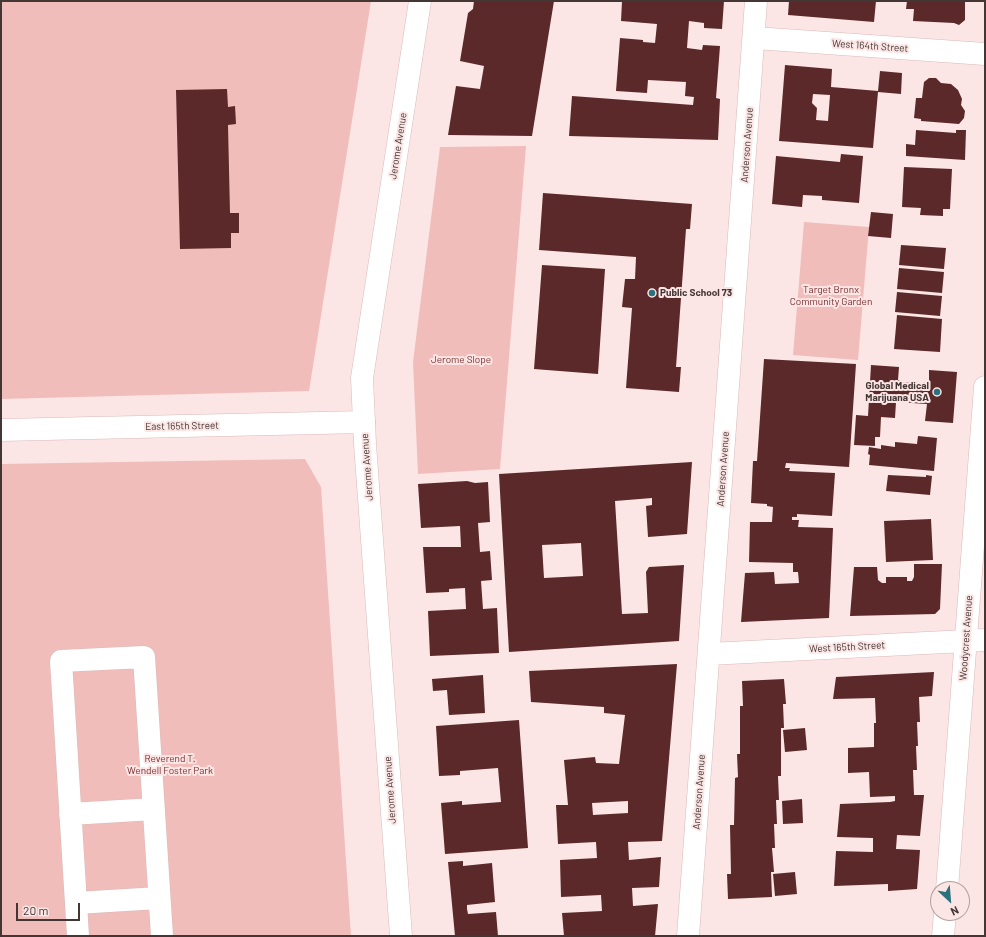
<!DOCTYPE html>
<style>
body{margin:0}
#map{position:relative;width:986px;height:937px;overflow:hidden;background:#fbe6e5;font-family:Barlow,sans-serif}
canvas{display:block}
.frame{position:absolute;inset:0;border:2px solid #433635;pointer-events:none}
.north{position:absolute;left:930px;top:881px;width:40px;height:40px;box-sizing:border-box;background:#fbe6e5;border:1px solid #b1a09f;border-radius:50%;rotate:154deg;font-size:11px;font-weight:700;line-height:16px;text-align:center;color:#433635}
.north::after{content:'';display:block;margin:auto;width:14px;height:18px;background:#2b717e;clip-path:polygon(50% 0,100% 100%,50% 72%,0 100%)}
.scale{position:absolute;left:16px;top:903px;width:64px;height:18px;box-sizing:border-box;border:2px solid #433635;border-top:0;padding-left:5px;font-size:12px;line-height:14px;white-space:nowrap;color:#433635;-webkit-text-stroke:3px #fbe6e5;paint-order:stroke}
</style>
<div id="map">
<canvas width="986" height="937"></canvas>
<div class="frame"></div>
<div class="north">N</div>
<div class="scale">20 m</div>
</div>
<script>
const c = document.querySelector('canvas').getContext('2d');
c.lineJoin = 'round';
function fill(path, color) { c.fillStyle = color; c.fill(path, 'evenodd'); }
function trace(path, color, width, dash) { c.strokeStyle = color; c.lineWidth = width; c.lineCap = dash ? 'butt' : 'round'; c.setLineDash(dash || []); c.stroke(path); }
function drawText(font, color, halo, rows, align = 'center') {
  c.font = font + ' Barlow,sans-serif'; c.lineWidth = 4; c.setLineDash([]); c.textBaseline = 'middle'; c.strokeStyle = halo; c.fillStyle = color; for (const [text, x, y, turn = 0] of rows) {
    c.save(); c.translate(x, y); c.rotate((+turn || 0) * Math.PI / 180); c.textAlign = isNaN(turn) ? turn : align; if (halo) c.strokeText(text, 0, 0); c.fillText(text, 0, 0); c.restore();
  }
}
const green = new Path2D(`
 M 1,1 L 371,1 L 309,391 L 1,399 Z
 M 526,146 L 500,469 L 418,474 L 413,362 L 440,147 Z
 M 804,222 L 869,227 L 858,360 L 793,355 Z
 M 305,459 L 321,487 L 351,936 L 1,936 L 1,464 Z`);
const building = new Path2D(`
 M 474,1 L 554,1 L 532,136 L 448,135 L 456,86 L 480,89 L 484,66 L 460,61 L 468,13 L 473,9 Z
 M 622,1 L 724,1 L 722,29 L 704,28 L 704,23 L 689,21 L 687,48 L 702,50 L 703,45 L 720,46 L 716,98 L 720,99 L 718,140 L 569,136 L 572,96 L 693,105 L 694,97 L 685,96 L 686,82 L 648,80 L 647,93 L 616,91 L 620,38 L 643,40 L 643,42 L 655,43 L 657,24 L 621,21 Z
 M 789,1 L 876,1 L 874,22 L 788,15 Z
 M 907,1 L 965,1 L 965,20 L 959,25 L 954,23 L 913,21 L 914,9 L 906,9 Z
 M 785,65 L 832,69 L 831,87 L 878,91 L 880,71 L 902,73 L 901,94 L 878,92 L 873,148 L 779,141 ZM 813,94 L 830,95 L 828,121 L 816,120 L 817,108 L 812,103 Z
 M 929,78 L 936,78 L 941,83 L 951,84 L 958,90 L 962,99 L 961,105 L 965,111 L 964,118 L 959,124 L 921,121 L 921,119 L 914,118 L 916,98 L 922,98 L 924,82 Z
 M 227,89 L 228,107 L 235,106 L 236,124 L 228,125 L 230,213 L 239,213 L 239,233 L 231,233 L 231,248 L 180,249 L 176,90 Z
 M 916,130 L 956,133 L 956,130 L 966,130 L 965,160 L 906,156 L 906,144 L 915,145 Z
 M 841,154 L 863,156 L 859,203 L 822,200 L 822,196 L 803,195 L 802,207 L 772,204 L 776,156 L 840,162 Z
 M 904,167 L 952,169 L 950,209 L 943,209 L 943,216 L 920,215 L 921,208 L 902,207 Z
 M 543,193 L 692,204 L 690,229 L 686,229 L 676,367 L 681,367 L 679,392 L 626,388 L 632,308 L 622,307 L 625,279 L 635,279 L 636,257 L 539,250 Z
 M 871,212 L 893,214 L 891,238 L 868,236 Z
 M 901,245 L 946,248 L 944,269 L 899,265 Z
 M 542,265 L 605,269 L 598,374 L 534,369 Z
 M 899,268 L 944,272 L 942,293 L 897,289 Z
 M 897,292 L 942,296 L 940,316 L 895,312 Z
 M 897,315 L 942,319 L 940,352 L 894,349 Z
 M 764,359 L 856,364 L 849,467 L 786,463 L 785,468 L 790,468 L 789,471 L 835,473 L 832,516 L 797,514 L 797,517 L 792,517 L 792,520 L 799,520 L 798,527 L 833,528 L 829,618 L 741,622 L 745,573 L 774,572 L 775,584 L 799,583 L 798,572 L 793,572 L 793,563 L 749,562 L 750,522 L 772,522 L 773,507 L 767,506 L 767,504 L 751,503 L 753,461 L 757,461 Z
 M 871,365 L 899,367 L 898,380 L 902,380 L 902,382 L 923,384 L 923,382 L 929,382 L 929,370 L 957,372 L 953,423 L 925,421 L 927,404 L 896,402 L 895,418 L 881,417 L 880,437 L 875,437 L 875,446 L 854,445 L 856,415 L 868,416 Z
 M 918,436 L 937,438 L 934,471 L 869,465 L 870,455 L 868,454 L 869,447 L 881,449 L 881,445 L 895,447 L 895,442 L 917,444 Z
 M 692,462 L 687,534 L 648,537 L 646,506 L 652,505 L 652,498 L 615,501 L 622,614 L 648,613 L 646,572 L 649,567 L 684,565 L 679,641 L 509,652 L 499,474 ZM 581,543 L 583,576 L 544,578 L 542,545 Z
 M 888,475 L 926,477 L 926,475 L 932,476 L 930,495 L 886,491 Z
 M 467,481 L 475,483 L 488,482 L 490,522 L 478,523 L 480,552 L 490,551 L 492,580 L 481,581 L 483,609 L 497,608 L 499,653 L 430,656 L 428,611 L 466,609 L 465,588 L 449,589 L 449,592 L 426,593 L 423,547 L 461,547 L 460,526 L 421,528 L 418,484 Z
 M 931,519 L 933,560 L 886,562 L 884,521 Z
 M 914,564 L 942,564 L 940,609 L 935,614 L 850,616 L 854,567 L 877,567 L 878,580 L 882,583 L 886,583 L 886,577 L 907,577 L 907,581 L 912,581 L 914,577 Z
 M 677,664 L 662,841 L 628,842 L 629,860 L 661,857 L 659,887 L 632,888 L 633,906 L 658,904 L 655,936 L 564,936 L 562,913 L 602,911 L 601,895 L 561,897 L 560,860 L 597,858 L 596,842 L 558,844 L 556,805 L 568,805 L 564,760 L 595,757 L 596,763 L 619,764 L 625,715 L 604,713 L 604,707 L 531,702 L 529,671 ZM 628,801 L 628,813 L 593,815 L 592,803 Z
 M 934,672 L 932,696 L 919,697 L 920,722 L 917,722 L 918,746 L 916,746 L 917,770 L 913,770 L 914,795 L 924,795 L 920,836 L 897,835 L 896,849 L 920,850 L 917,889 L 888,891 L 888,884 L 834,886 L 836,851 L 873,852 L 873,838 L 837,837 L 840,804 L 890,802 L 895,801 L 895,796 L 870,797 L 869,772 L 848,773 L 848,748 L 874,747 L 874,723 L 876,723 L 875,698 L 833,699 L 836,677 Z
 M 483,675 L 485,713 L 449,715 L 447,690 L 433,691 L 432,679 Z
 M 784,679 L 786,704 L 783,704 L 784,728 L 781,728 L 781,776 L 778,776 L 779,800 L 776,800 L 777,824 L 774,824 L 775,848 L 772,848 L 774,872 L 771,872 L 772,897 L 728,899 L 727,874 L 731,874 L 730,825 L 734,825 L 735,778 L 738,777 L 737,754 L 740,754 L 740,706 L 743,706 L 742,681 Z
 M 519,720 L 528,848 L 445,854 L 441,803 L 462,801 L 462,805 L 501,802 L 498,768 L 460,771 L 460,775 L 439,776 L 436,726 Z
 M 805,728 L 807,750 L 785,752 L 783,730 Z
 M 802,799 L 803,823 L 783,824 L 782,801 Z
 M 463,861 L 463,866 L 492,863 L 495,902 L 467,905 L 467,909 L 468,914 L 496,912 L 498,936 L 455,936 L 448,862 Z
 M 795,872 L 797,894 L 775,896 L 773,874 Z`);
const street = new Path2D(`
 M 755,38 L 985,54
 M 1,430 L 364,422
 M 709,654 L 985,640
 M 70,814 L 154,809
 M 947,889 L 985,387
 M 76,903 L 159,898
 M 78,936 L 61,661 L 144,657 L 162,936
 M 688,936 L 756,1
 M 943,936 L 945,913`);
const secondary = new Path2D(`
 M 401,936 L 365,444 L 362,378 L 420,1`);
const markers = [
 [652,293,4,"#2b717e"],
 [937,392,4,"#2b717e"]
];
const streetNames = [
 ["West 164th Street",870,46,4],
 ["Anderson Avenue",747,145,-86],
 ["Jerome Avenue",398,146,-81],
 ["East 165th Street",182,426,-1],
 ["Jerome Avenue",367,467,-94],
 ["Anderson Avenue",723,469,-86],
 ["Woodycrest Avenue",966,638,-86],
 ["West 165th Street",847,647,-3],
 ["Jerome Avenue",390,790,-94],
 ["Anderson Avenue",699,792,-86]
];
const parkNames = [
 ["Target Bronx",831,290],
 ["Community Garden",831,302],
 ["Jerome Slope",461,360],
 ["Reverend T.",170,759],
 ["Wendell Foster Park",170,771]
];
const poiNames = [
 ["Public School 73",660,293],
 ["Global Medical",929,386,"right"],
 ["Marijuana USA",929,398,"right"]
];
fill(green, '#f1bdba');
fill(building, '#5b2929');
trace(street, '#dab9b8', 23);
trace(secondary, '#dab9b8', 23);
trace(street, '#fff', 22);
trace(secondary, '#fff', 22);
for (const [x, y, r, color] of markers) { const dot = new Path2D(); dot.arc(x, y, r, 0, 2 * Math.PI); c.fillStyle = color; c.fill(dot); trace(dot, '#fbe6e5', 1.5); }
drawText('10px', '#433635', '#fbe6e5', streetNames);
drawText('10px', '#782e30', '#fbe6e5', parkNames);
drawText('bold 10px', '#433635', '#fbe6e5', poiNames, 'left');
</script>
